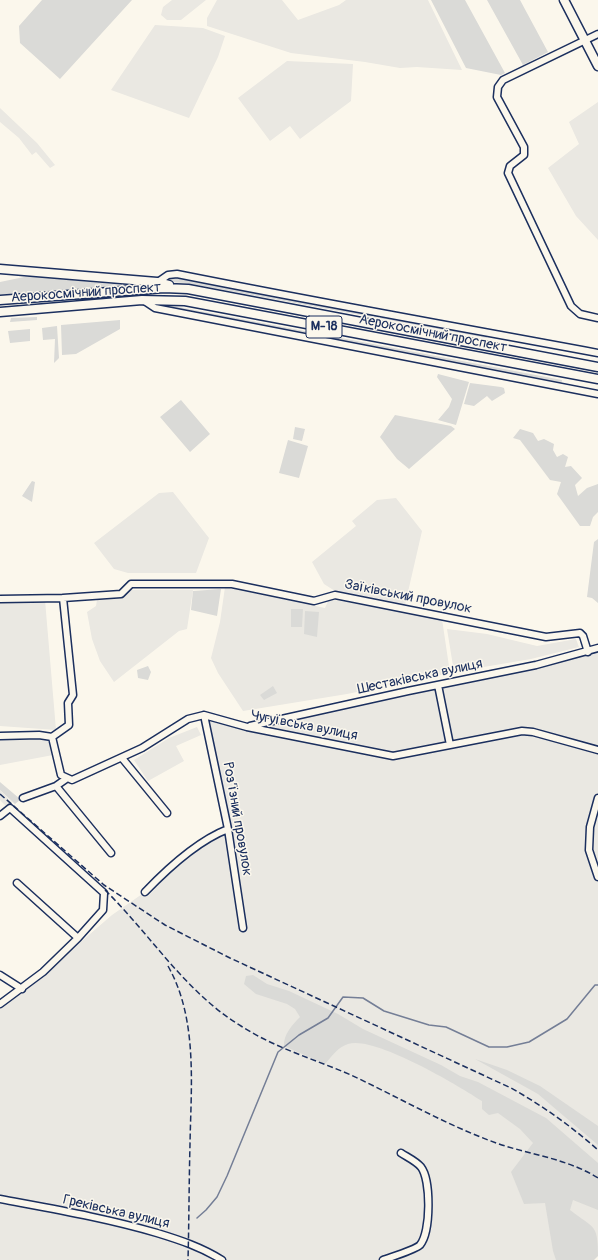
<!DOCTYPE html>
<meta charset="utf-8">
<style>
body{margin:0}
canvas{display:block;background:#fbf7ec}
</style>
<canvas width="598" height="1260"></canvas>
<script>
const c = document.querySelector('canvas').getContext('2d');
c.lineJoin = 'round';
function fill(path, color) { c.fillStyle = color; c.fill(path, 'evenodd'); }
function trace(path, color, width, dash) { c.strokeStyle = color; c.lineWidth = width; c.lineCap = dash ? 'butt' : 'round'; c.setLineDash(dash || []); c.stroke(path); }
function drawText(font, color, halo, rows, align = 'center') {
  c.font = font + ' Pangolin,sans-serif'; c.lineWidth = 3; c.setLineDash([]); c.textBaseline = 'middle'; c.strokeStyle = halo; c.fillStyle = color; for (const [text, x, y, turn = 0] of rows) {
    c.save(); c.translate(x, y); c.rotate((+turn || 0) * Math.PI / 180); c.textAlign = isNaN(turn) ? turn : align; if (halo) c.strokeText(text, 0, 0); c.fillText(text, 0, 0); c.restore();
  }
}
const built = new Path2D(`
 M 172,0 L 206,0 L 181,20 L 167,20 L 161,15 L 163,7 Z
 M 217,0 L 282,0 L 298,20 L 339,5 L 346,0 L 428,0 L 462,70 L 417,67 L 400,68 L 365,62 L 291,53 L 207,26 L 207,18 Z
 M 155,25 L 203,28 L 225,36 L 218,57 L 189,118 L 111,90 Z
 M 287,61 L 353,64 L 351,101 L 300,139 L 290,126 L 270,141 L 238,98 Z
 M 598,102 L 598,240 L 576,216 L 548,168 L 579,144 L 569,122 Z
 M 0,108 L 37,143 L 55,165 L 50,168 L 36,152 L 32,155 L 19,138 L 0,122 Z
 M 173,492 L 209,538 L 196,573 L 128,573 L 114,569 L 94,543 L 159,493 Z
 M 396,498 L 422,531 L 405,605 L 335,591 L 324,584 L 312,562 L 356,526 L 352,521 L 377,500 Z
 M 225,587 L 325,608 L 329,599 L 442,619 L 450,673 L 347,694 L 243,711 L 218,673 L 211,658 L 220,622 Z
 M 131,590 L 193,590 L 187,629 L 179,631 L 114,682 L 100,661 L 92,639 L 87,612 L 96,606 L 97,600 L 121,598 Z
 M 45,600 L 56,730 L 0,726 L 0,602 Z
 M 447,629 L 487,634 L 537,646 L 576,639 L 579,647 L 531,659 L 454,672 Z
 M 598,651 L 598,1254 L 588,1260 L 0,1260 L 0,1005 L 24,991 L 112,915 L 145,892 L 203,842 L 228,829 L 207,719 L 249,731 L 407,694 L 572,659 Z
 M 197,727 L 201,735 L 176,746 L 184,761 L 148,781 L 134,760 L 169,738 Z
 M 44,736 L 50,739 L 53,755 L 0,765 L 0,737 Z
 M 0,790 L 12,802 L 7,807 L 0,800 Z`);
const green = new Path2D(`
 M 42,0 L 132,0 L 60,79 L 20,43 L 19,26 Z
 M 431,0 L 465,0 L 505,73 L 501,75 L 466,68 Z
 M 487,0 L 520,0 L 548,52 L 523,65 Z
 M 29,276 L 122,285 L 123,286 L 0,295 L 0,282 Z
 M 179,277 L 486,336 L 487,338 L 186,283 L 166,282 L 166,280 Z
 M 168,305 L 562,380 L 561,385 L 163,307 Z
 M 37,317 L 37,320 L 10,322 L 11,318 Z
 M 120,320 L 120,329 L 76,354 L 62,355 L 61,325 Z
 M 57,326 L 59,358 L 54,363 L 55,339 L 43,340 L 42,328 Z
 M 30,329 L 30,341 L 10,343 L 8,331 Z
 M 438,374 L 469,382 L 456,425 L 438,420 L 449,407 L 452,399 L 437,377 Z
 M 470,383 L 501,387 L 504,388 L 505,393 L 492,401 L 487,396 L 474,406 L 464,404 Z
 M 181,400 L 210,434 L 190,452 L 160,417 Z
 M 395,415 L 451,426 L 455,429 L 409,469 L 397,459 L 380,437 Z
 M 295,427 L 305,429 L 302,441 L 293,439 Z
 M 520,429 L 533,433 L 538,441 L 544,439 L 554,444 L 553,450 L 557,457 L 563,454 L 568,457 L 565,467 L 571,466 L 582,478 L 575,485 L 578,496 L 587,488 L 598,484 L 598,512 L 593,517 L 590,526 L 580,526 L 557,494 L 561,482 L 550,480 L 520,440 L 513,438 Z
 M 288,440 L 308,446 L 299,478 L 279,473 Z
 M 32,481 L 35,482 L 32,502 L 22,496 Z
 M 598,539 L 598,603 L 592,598 L 587,597 L 594,542 Z
 M 221,589 L 217,616 L 191,610 L 193,591 Z
 M 291,609 L 303,609 L 302,627 L 291,627 Z
 M 305,611 L 319,612 L 317,637 L 304,634 Z
 M 148,666 L 151,672 L 148,680 L 138,678 L 137,670 Z
 M 273,686 L 277,693 L 264,700 L 260,695 Z
 M 0,782 L 20,799 L 20,800 L 15,804 L 0,790 Z
 M 253,975 L 267,984 L 289,991 L 338,1014 L 363,1029 L 441,1065 L 460,1076 L 478,1082 L 546,1118 L 598,1163 L 598,1210 L 573,1200 L 570,1210 C 594,1229 598,1223 598,1256 L 594,1260 L 556,1260 L 553,1251 L 545,1203 L 524,1204 L 511,1172 L 533,1143 L 520,1129 L 498,1113 L 489,1115 L 482,1109 L 482,1101 C 459,1086 374,1035 348,1044 C 338,1047 332,1056 325,1064 L 284,1046 C 283,1035 293,1024 300,1017 L 295,1009 L 287,1004 L 256,994 L 244,984 L 246,976 Z
 M 475,1059 L 507,1070 L 540,1086 L 598,1126 L 598,1145 L 538,1094 Z`);
const stream = new Path2D(`
 M 197,1218 L 206,1210 L 217,1197 L 227,1176 L 278,1052 L 299,1035 L 328,1018 L 343,997 L 363,998 L 384,1011 L 429,1025 L 446,1027 L 489,1047 L 507,1047 L 529,1042 L 567,1019 L 595,985 L 598,985`);
const minor = new Path2D(`
 M 598,34 L 503,80 L 498,87 L 497,97 L 524,147 L 524,155 L 510,166 L 508,173 L 571,306 L 580,314 L 598,318
 M 155,284 L 168,275 L 177,274 C 317,302 458,327 598,353
 M 143,300 L 155,308 L 598,394
 M 0,599 L 63,598 L 121,594 L 131,584 L 232,584 L 314,601 L 335,595 L 546,637 L 580,633 L 583,636 L 588,652
 M 438,685 L 450,745
 M 204,715 L 228,829 L 243,928
 M 250,726 L 408,691 L 536,665 L 598,648
 M 0,736 L 39,735 L 52,737 L 61,775 L 72,780 L 142,748 L 188,719 L 204,715 L 247,727 L 393,756 L 522,731 L 533,732 L 598,750
 M 52,737 L 69,725 L 68,703 L 73,695 L 63,598
 M 122,758 L 167,813
 M 56,786 L 111,853
 M 23,798 L 56,786 L 66,779
 M 598,798 L 590,827 L 589,850 L 598,877
 M 0,816 L 10,808 L 104,893 L 103,910 L 78,938 L 43,972 L 0,1004
 M 17,883 L 78,938
 M 145,892 C 168,868 197,841 228,829
 M 0,975 L 22,989
 M 0,1199 C 53,1209 106,1218 157,1233 C 180,1240 201,1247 222,1260
 M 383,1260 C 391,1257 415,1250 420,1245 C 431,1232 431,1180 421,1167 C 416,1161 407,1157 401,1153`);
const major = new Path2D(`
 M 564,0 L 598,66
 M 0,269 L 157,282 L 169,285
 M 0,300 L 164,288 L 188,289 L 598,367
 M 0,312 L 142,300 L 185,301 L 598,379`);
const rail = new Path2D(`
 M 0,794 L 104,885 L 165,925 L 230,958 L 511,1088 C 543,1106 571,1126 598,1150
 M 105,890 C 151,935 185,992 241,1026 C 275,1048 314,1059 351,1075 C 400,1098 448,1126 499,1144 C 532,1155 568,1159 598,1178
 M 168,966 C 198,1019 191,1086 190,1144 C 189,1183 189,1222 188,1260`);
const shields = [
 [324,327,36]
];
const shieldNames = [
 ["М-18",324,327]
];
const streetNames = [
 ["Аерокосмічний проспект",86,293,-4],
 ["Аерокосмічний проспект",433,334,11],
 ["Заїківський провулок",408,597,11],
 ["Шестаківська вулиця",420,677,-12],
 ["Чугуївська вулиця",304,726,11],
 ["Роз’їзний провулок",237,819,80],
 ["Греківська вулиця",116,1212,13]
];
fill(built, '#eae8e2');
fill(green, '#dadad7');
trace(stream, '#747e96', 1.5);
trace(minor, '#1b2f5e', 9);
trace(major, '#1b2f5e', 11);
trace(minor, '#fbf7ec', 6);
trace(major, '#fbf7ec', 8);
trace(rail, '#1b2f5e', 1.5, [6, 3]);
for (const [x, y, w] of shields) { const box = new Path2D(); box.roundRect(x - w / 2, y - 11, w, 22, 3); c.fillStyle = '#fbf7ec'; c.fill(box); trace(box, '#1b2f5e', 1); }
drawText('bold 13px', '#1b2f5e', null, shieldNames);
drawText('14px', '#1b2f5e', '#fbf7ec', streetNames);
</script>
